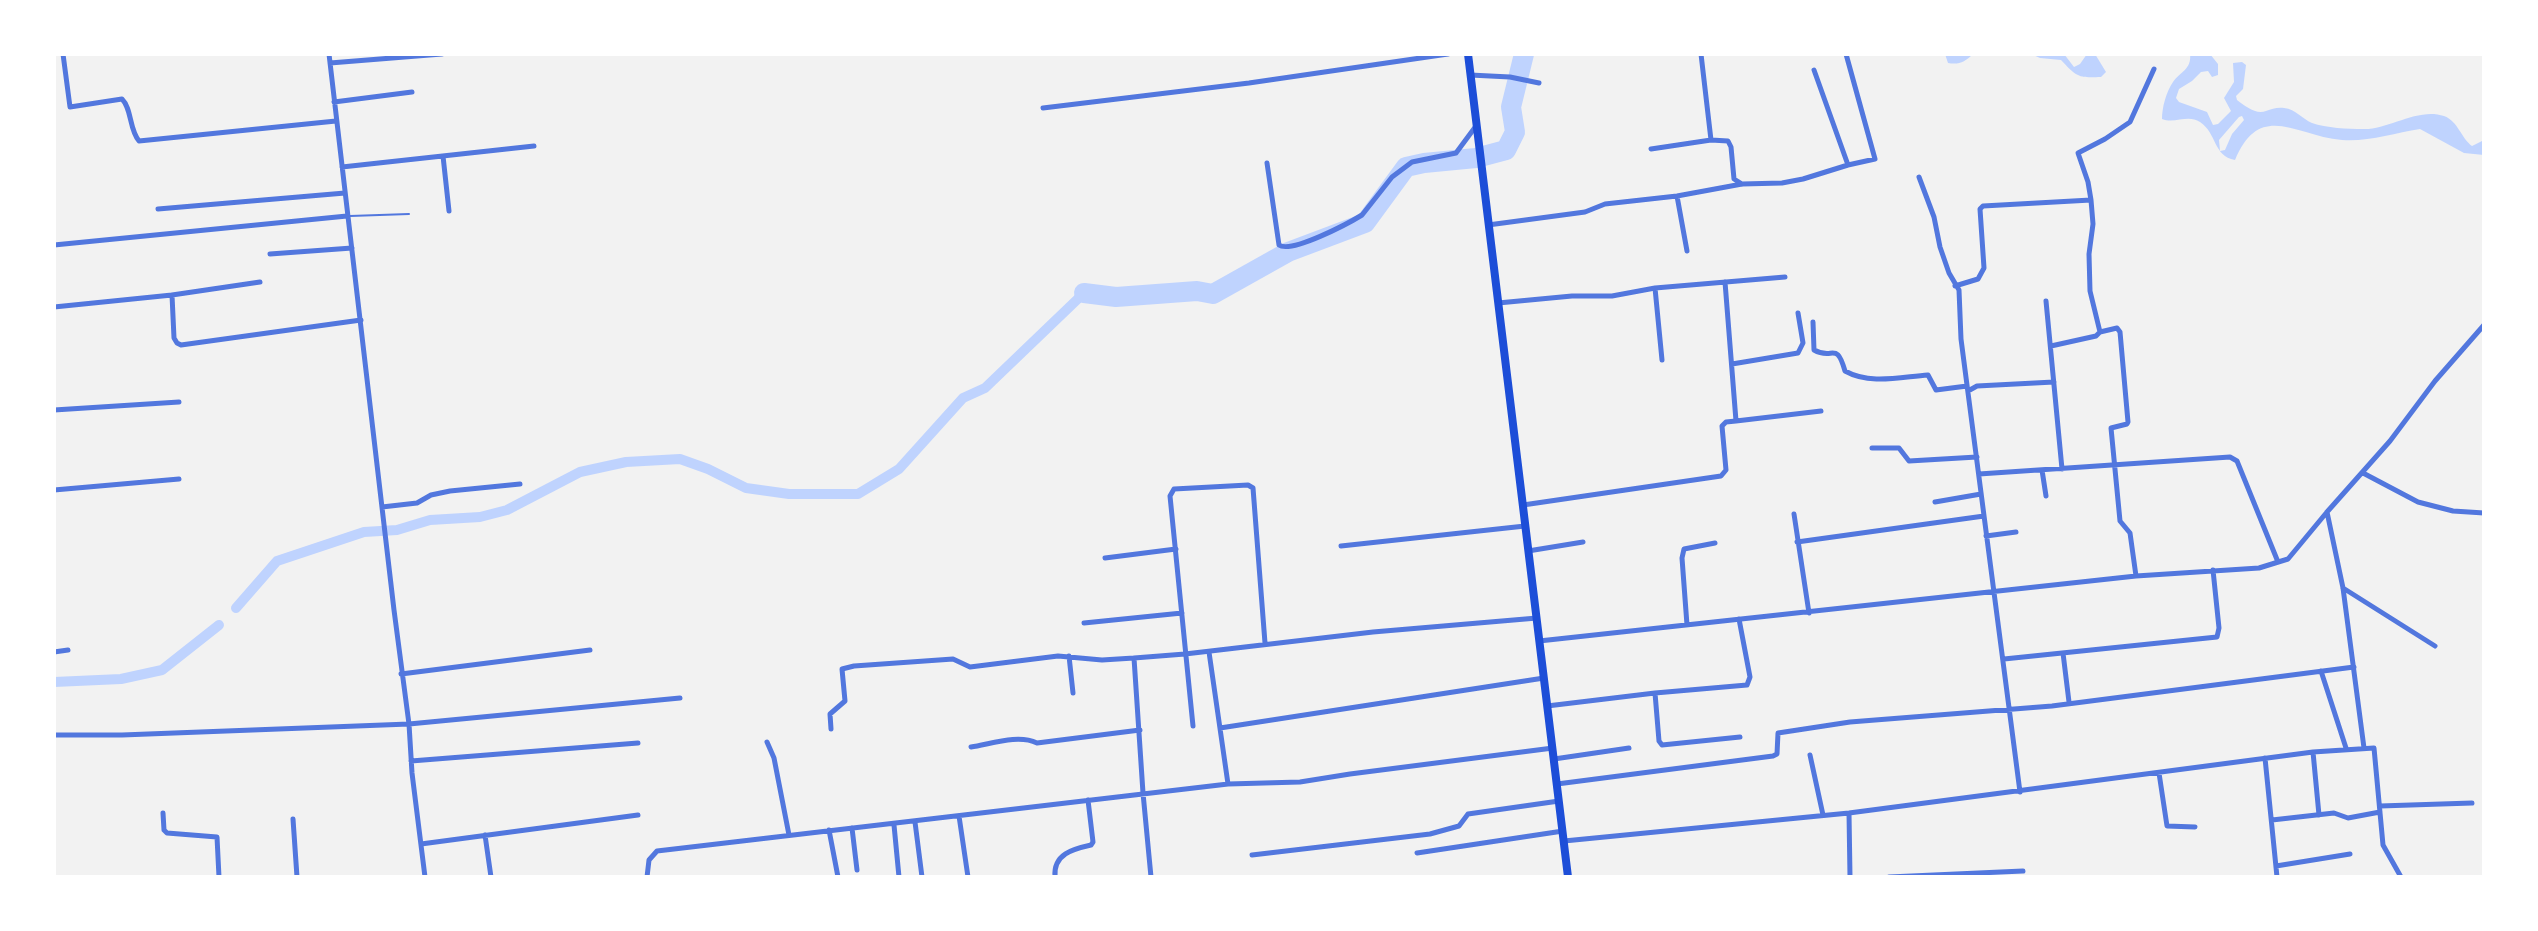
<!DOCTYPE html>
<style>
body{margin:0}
#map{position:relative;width:2538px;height:931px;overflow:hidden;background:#f2f2f2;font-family:"DejaVu Sans",sans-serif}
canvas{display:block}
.frame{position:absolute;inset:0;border:56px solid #fff;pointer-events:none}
</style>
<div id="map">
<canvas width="2538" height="931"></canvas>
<div class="frame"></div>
</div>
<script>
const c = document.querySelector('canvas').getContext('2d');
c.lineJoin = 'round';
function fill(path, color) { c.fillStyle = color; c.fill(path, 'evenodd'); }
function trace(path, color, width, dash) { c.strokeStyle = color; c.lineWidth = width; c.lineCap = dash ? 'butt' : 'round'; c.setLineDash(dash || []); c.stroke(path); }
const water = new Path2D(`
 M 1945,54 L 1973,54 C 1965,62 1959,65 1948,63 Z
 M 2031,54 L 2064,54 L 2074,67 L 2080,64 L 2087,54 L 2095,54 L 2106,72 L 2101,77 C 2078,78 2077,77 2061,60 L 2040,58 Z
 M 2190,54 L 2210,54 L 2218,64 L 2218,75 L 2212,77 L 2208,71 L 2201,72 L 2192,81 L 2179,89 L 2176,98 L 2179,102 L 2207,112 L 2213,125 L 2218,124 L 2231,111 L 2224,98 L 2234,82 L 2233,63 L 2242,62 L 2246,65 L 2243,89 L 2236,96 L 2237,100 C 2245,106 2256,115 2266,111 C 2272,109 2277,107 2284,108 C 2296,109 2302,119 2312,123 C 2326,128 2348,129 2363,129 C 2388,130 2418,107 2444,116 C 2458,121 2461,138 2472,146 L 2484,140 L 2484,155 L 2464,153 L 2420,129 C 2394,133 2368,142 2342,140 C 2296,136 2260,100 2235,160 C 2213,156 2217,133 2200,122 C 2188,114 2175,124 2162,119 C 2162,108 2166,92 2173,82 C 2180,72 2192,69 2190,54 ZM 2242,116 L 2244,120 L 2232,134 L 2225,150 L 2220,151 L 2219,140 L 2239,117 Z`);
const canal = new Path2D(`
 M 236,608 L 277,561 L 364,532 L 397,530 L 430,520 L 480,517 L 507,510 L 580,472 L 626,462 L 680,459 L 708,469 L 746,488 L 789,494 L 858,494 L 899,469 L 963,398 L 985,388 L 1084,293
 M 54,682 L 121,679 L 162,670 L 219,625`);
const river = new Path2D(`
 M 1084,293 L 1116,297 L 1197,291 L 1213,294 L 1288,252 L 1365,223 L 1406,167 L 1424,163 L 1476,158 L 1506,150 L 1515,132 L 1511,107 L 1524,54`);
const service = new Path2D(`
 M 350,216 L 409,214`);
const minor = new Path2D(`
 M 63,54 L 70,107 L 122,99 C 132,109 129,129 139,141 L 336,121
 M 329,54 L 394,610 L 409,724 L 412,773 L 425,877
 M 1701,54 L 1711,140 L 1728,141 L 1731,147 L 1734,179 L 1742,184
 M 330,63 L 442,54
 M 1814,70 L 1848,165
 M 1470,75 L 1510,77 L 1539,83
 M 334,102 L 412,92
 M 1043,108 L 1249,83 L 1448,54
 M 1651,149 L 1711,140
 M 443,156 L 449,211
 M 1267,163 L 1279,245 C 1291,254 1349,223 1362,215 L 1392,177 L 1412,162 L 1456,153 L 1476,126
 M 342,167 L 534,146
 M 1919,177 L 1934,217 L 1940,247 L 1949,273 L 1959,290 L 1961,339 L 2020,792
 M 1677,196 L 1687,251
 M 158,209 L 345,193
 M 1488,225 L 1585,212 L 1605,204 L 1677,196 L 1742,184 L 1782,183 L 1803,179 L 1848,165 L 1875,159 L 1846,54
 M 54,245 L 347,216
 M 270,254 L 352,248
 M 1725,282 L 1736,421 L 1821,411
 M 1955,286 L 1978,279 L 1984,268 L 1980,209 L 1983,206 L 2091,200
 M 1655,288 L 1662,360
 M 172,295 L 260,282
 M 2046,301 L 2062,469
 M 1498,303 L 1572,296 L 1612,296 L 1655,288 L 1785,277
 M 54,307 L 172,295 L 174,338 L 177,343 L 181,345 L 361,320
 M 1813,322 L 1814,350 C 1833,361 1836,340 1845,371 C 1870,385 1900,377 1928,375 L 1936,390 L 1967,386
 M 2051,346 L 2096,336 L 2100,332
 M 1732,364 L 1798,353 L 1803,343 L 1798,313
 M 1968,391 L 1977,386 L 2054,382
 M 54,410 L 179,402
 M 1872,448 L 1899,448 L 1909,461 L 1977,457
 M 2042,470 L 2046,496
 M 2363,473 L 2418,502 L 2453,511 L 2484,513
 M 1979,474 L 2230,457 L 2237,461 L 2278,562
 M 54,490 L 179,479
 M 1935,502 L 1981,494
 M 1523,505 L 1721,476 L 1726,470 L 1722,426 L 1726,422 L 1736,421
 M 382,507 L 417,503 L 431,495 L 450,491 L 520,484
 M 2327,512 L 2343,588 L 2364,748
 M 1794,514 L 1809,613
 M 1986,536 L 2016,532
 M 1797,542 L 1984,516
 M 1341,546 L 1525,526
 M 1528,551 L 1583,542
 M 1105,558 L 1176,549
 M 2136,576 L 2130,533 L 2120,521 L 2111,428 L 2127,424 L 2128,422 L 2120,332 L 2117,328 L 2100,332 L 2090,291 L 2089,254 L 2093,224 L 2091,200 L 2088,182 L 2078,153 L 2105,139 L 2130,122 L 2154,69
 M 2343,588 L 2435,646
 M 1084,623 L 1182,613
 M 1687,625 L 1682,558 L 1684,549 L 1715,543
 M 1539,641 L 2136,576 L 2259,568 L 2288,559 L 2327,512 L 2390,441 L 2435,381 L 2484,325
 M 54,652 L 68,650
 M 1209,652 L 1228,784
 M 2063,653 L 2069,702
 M 1069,656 L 1073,693
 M 1134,658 L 1143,793 L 1151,877
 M 2004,659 L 2217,637 L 2219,628 L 2213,570
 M 2321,671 L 2346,748
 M 401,674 L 590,650
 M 1655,693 L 1659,741 L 1662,745 L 1740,737
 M 1547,706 L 1655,693 L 1747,685 L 1750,677 L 1739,619
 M 1193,726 L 1170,496 L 1174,489 L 1248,485 L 1253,488 L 1265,643
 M 1220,728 L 1544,678
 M 831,729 L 830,714 L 845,701 L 842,669 L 854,666 L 953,659 L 970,667 L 1058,656 L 1102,660 L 1134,658 L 1185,654 L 1373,632 L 1537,618
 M 54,735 L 122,735 L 409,724 L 680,698
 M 767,742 L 774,758 L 789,835
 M 971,747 C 991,744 1018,734 1037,743 L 1140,730
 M 2313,752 L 2319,815
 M 1810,755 L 1823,815
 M 2265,758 L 2277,877
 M 1554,759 L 1629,748
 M 411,761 L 638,743
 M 2159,773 L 2167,826 L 2195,827
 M 1557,784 L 1773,756 L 1777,754 L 1778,733 L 1850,722 L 2052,706 L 2354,667
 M 2380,806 L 2472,803
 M 163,813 L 164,830 L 167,833 L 217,837 L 219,877
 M 1849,813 L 1850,877
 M 959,816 L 968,877
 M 293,819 L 297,877
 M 2272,820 L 2334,813 L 2348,818 L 2380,812
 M 915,822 L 922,877
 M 894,825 L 899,877
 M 852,828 L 857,870
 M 829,830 L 838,877
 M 485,835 L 491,877
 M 1564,841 L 1849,813 L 2313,752 L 2374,748 L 2383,845 L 2401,877
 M 421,844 L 638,815
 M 1417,853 L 1563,831
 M 1252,855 L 1430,834 L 1459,826 L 1468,814 L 1559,801
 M 2276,866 L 2350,854
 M 647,877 L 649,860 L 657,851 L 1228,784 L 1300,782 L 1350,774 L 1553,748
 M 1055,877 C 1053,854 1073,849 1091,845 L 1093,842 L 1088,800
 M 1889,877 L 2023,871`);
const primary = new Path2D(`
 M 1468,54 L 1568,877`);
fill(water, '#bfd3fe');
trace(canal, '#bfd3fe', 10);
trace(river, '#bfd3fe', 20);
trace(service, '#5277de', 2);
trace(minor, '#5277de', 5);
trace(primary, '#1d4ed8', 8);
</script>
